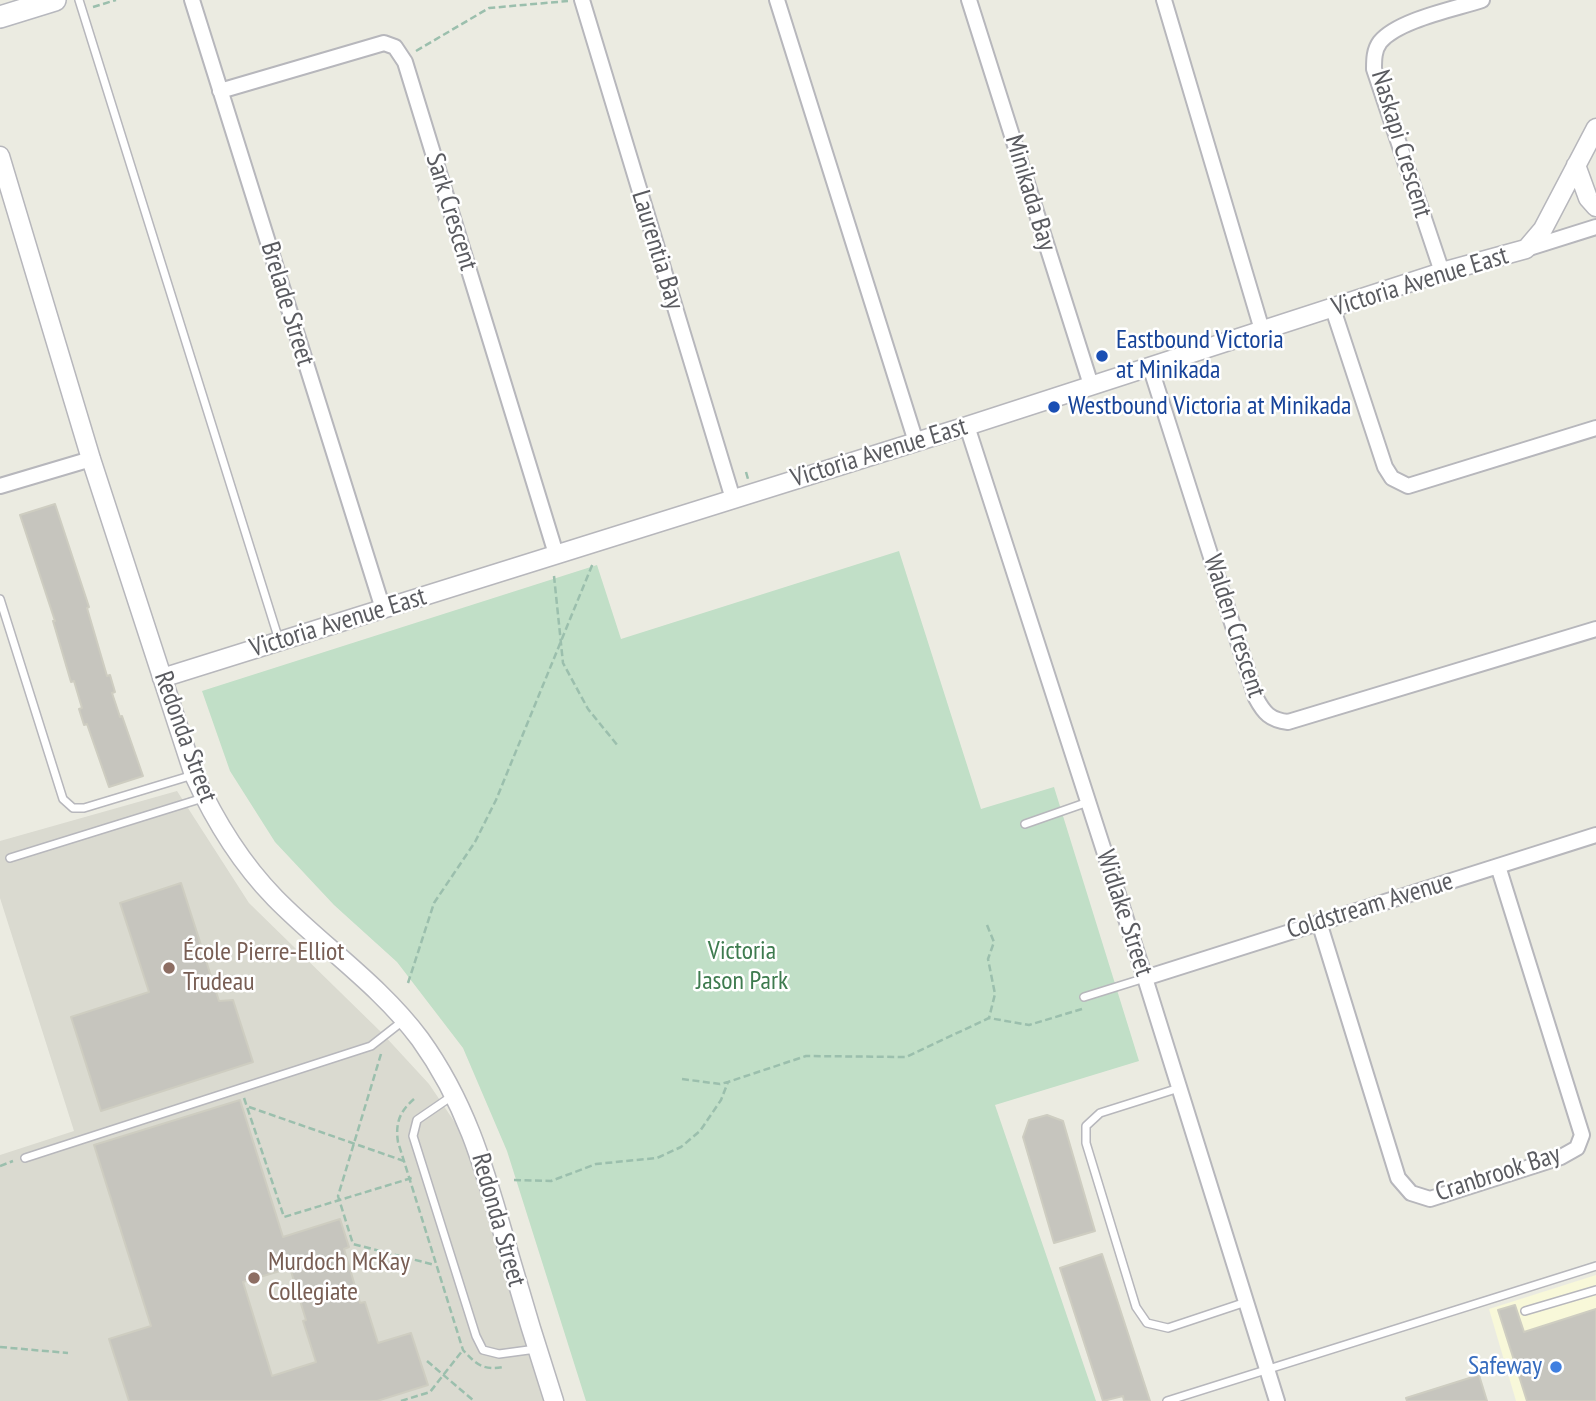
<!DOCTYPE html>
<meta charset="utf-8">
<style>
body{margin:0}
canvas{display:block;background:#ebebe1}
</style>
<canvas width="1596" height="1401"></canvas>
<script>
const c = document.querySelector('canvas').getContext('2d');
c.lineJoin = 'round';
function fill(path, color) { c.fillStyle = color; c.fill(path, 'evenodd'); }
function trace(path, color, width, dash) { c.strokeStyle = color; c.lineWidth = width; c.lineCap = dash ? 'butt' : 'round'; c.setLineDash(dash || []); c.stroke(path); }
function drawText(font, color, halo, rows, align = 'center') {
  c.font = font + ' "PT Sans Narrow",sans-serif'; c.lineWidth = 5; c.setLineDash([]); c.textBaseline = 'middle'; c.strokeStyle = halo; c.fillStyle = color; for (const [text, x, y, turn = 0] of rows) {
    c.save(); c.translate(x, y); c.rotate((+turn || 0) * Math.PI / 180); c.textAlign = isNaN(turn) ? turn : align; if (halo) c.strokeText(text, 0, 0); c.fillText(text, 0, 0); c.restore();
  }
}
const commercial = new Path2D(`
 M 1596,1275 L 1596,1401 L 1516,1401 L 1489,1309 Z`);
const education = new Path2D(`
 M 177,791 L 249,903 L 382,1033 L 429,1084 L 462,1133 L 548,1401 L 0,1401 L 0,1155 L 74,1131 L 0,898 L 0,841 Z`);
const green = new Path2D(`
 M 899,551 L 981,809 L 1054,787 L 1139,1061 L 995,1105 L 1096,1401 L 586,1401 L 507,1151 L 463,1048 L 397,962 L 334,905 L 275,842 L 230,771 L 202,691 L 597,565 L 621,639 Z`);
const building = new Path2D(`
 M 55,504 L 89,607 L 87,608 L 107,676 L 110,675 L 115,692 L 112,693 L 120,717 L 122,716 L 143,776 L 109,787 L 87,724 L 84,725 L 79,709 L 82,708 L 74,681 L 71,682 L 53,621 L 55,621 L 20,515 Z
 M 181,883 L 219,1001 L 233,1000 L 253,1062 L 101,1111 L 71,1017 L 149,992 L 120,903 Z
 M 240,1100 L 283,1237 L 340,1219 L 349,1247 L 344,1249 L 360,1303 L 365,1302 L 378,1343 L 411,1333 L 428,1385 L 377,1401 L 129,1401 L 109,1339 L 151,1326 L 94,1145 ZM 290,1268 L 306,1320 L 303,1321 L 316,1362 L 272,1376 L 243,1282 Z
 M 1047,1115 L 1063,1121 L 1095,1231 L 1054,1243 L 1023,1137 L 1029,1120 Z
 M 1102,1254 L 1150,1401 L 1124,1401 L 1123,1396 L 1103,1401 L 1060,1268 Z
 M 1515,1305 L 1524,1332 L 1596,1309 L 1596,1401 L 1527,1401 L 1498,1310 Z
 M 1479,1375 L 1487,1401 L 1407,1401 L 1406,1398 Z`);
const path = new Path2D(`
 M 93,7 L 116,0
 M 416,51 L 489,8 L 568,1
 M 746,472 L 748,479
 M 554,576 L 563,663 L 588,709 L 618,746
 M 987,925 L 994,942 L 988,959 L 995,994 L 989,1018
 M 408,983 L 434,903 L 475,842 L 496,800 L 593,563
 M 381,1054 L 338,1196 L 353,1244 L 435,1265
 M 682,1079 L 720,1084 L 728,1082 L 806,1056 L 906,1057 L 989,1018 L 1029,1025 L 1082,1009
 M 244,1098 L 284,1217 L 415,1177
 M 414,1099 C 400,1111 395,1123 398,1142 L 463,1350 C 476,1364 483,1371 503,1367
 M 249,1107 L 404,1161
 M 0,1166 L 13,1161
 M 514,1180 L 551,1181 L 596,1164 L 657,1158 L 681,1147 L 700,1131 L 721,1100 L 728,1082
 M 0,1347 L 68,1353
 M 427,1361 L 474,1401
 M 401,1401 L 430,1392 L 463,1350`);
const service = new Path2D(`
 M 79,0 L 279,640
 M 0,599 L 63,799 L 73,808 L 84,808 L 193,775
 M 1025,824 L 1088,802
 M 10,858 L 203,798
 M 1084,997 L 1145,978
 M 1179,1088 L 1100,1113 L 1086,1126 L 1086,1143 L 1136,1307 L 1147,1323 L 1168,1328 L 1246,1302
 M 452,1096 L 417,1120 L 413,1136 L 476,1336 L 483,1350 L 499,1354 L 536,1349
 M 25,1158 L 371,1046 L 404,1020
 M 1525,1311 L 1596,1290
 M 1167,1401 L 1596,1266`);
const minor = new Path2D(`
 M 192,0 L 383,609
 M 582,0 L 733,499
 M 777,0 L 916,442
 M 969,0 L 1091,385
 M 1164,0 L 1262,330
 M 220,91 L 384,43 L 395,47 L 405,62 L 556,554
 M 1526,249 L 1596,227
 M 1442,272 L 1374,69 C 1374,60 1374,50 1380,42 C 1398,20 1455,9 1482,0
 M 1333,309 L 1385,467 L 1392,478 L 1408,486 L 1596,428
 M 1150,366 L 1256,698 C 1264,713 1270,720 1288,722 L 1596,629
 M 967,426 L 1145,978 L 1277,1401
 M 0,486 L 91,459
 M 1319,922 L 1398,1178 L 1411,1193 L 1430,1199 L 1561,1157 L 1577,1148 L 1582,1135 L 1498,866
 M 1145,978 L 1596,835`);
const tertiary = new Path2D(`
 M 0,156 L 91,459 L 194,775 C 214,819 241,863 275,898 C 322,946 380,985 420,1039 C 469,1107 486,1175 509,1254 C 523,1303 538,1352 554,1401
 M 1576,165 L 1588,198 L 1596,207
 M 162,678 L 967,426 L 1442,272 L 1526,249 L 1543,229 L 1596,128`);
const secondary = new Path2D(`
 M 0,17 L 55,0`);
const markers = [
 [1102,356,7,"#1a4fb4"],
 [1054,407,7,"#1a4fb4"],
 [169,968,7,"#8d6e63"],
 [254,1278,7,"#8d6e63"],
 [1556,1367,7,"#3f7fe0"]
];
const streetNames = [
 ["Naskapi Crescent",1401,144,73],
 ["Minikada Bay",1030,193,73],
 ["Sark Crescent",451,212,73],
 ["Laurentia Bay",657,250,73],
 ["Victoria Avenue East",1420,282,-17],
 ["Brelade Street",287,304,73],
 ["Victoria Avenue East",879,453,-17],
 ["Victoria Avenue East",338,623,-17],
 ["Walden Crescent",1234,626,72],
 ["Redonda Street",185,737,70],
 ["Coldstream Avenue",1370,906,-17],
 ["Widlake Street",1124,913,72],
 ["Cranbrook Bay",1498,1174,-18],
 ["Redonda Street",498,1220,74]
];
const transitNames = [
 ["Eastbound Victoria",1116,341],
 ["at Minikada",1116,371],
 ["Westbound Victoria at Minikada",1068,407]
];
const parkNames = [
 ["Victoria",742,952],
 ["Jason Park",742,982]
];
const educationNames = [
 ["École Pierre-Elliot",183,953],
 ["Trudeau",183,983],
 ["Murdoch McKay",268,1263],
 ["Collegiate",268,1293]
];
const shopNames = [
 ["Safeway",1542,1367]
];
fill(commercial, '#f8f8d9');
fill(education, '#dadad0');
fill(green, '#c1dfc7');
fill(building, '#c6c5be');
trace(building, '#cecdc1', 2);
trace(service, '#b7b7bc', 10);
trace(minor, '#b7b7bc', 18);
trace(tertiary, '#b7b7bc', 21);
trace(secondary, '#b7b8be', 24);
trace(path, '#9bbfad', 2.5, [7, 3.5]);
trace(service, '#fff', 7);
trace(minor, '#fff', 14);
trace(tertiary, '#fff', 18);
trace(secondary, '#fff', 21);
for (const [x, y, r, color] of markers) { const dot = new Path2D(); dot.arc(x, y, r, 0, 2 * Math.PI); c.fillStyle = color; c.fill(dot); trace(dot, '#fff', 2.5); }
drawText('26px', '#5a5b60', '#fff', streetNames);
drawText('26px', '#164399', '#fff', transitNames, 'left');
drawText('26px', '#3e7b4f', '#fff', parkNames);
drawText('26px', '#785e54', '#fff', educationNames, 'left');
drawText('26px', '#366cbe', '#fff', shopNames, 'right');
</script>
